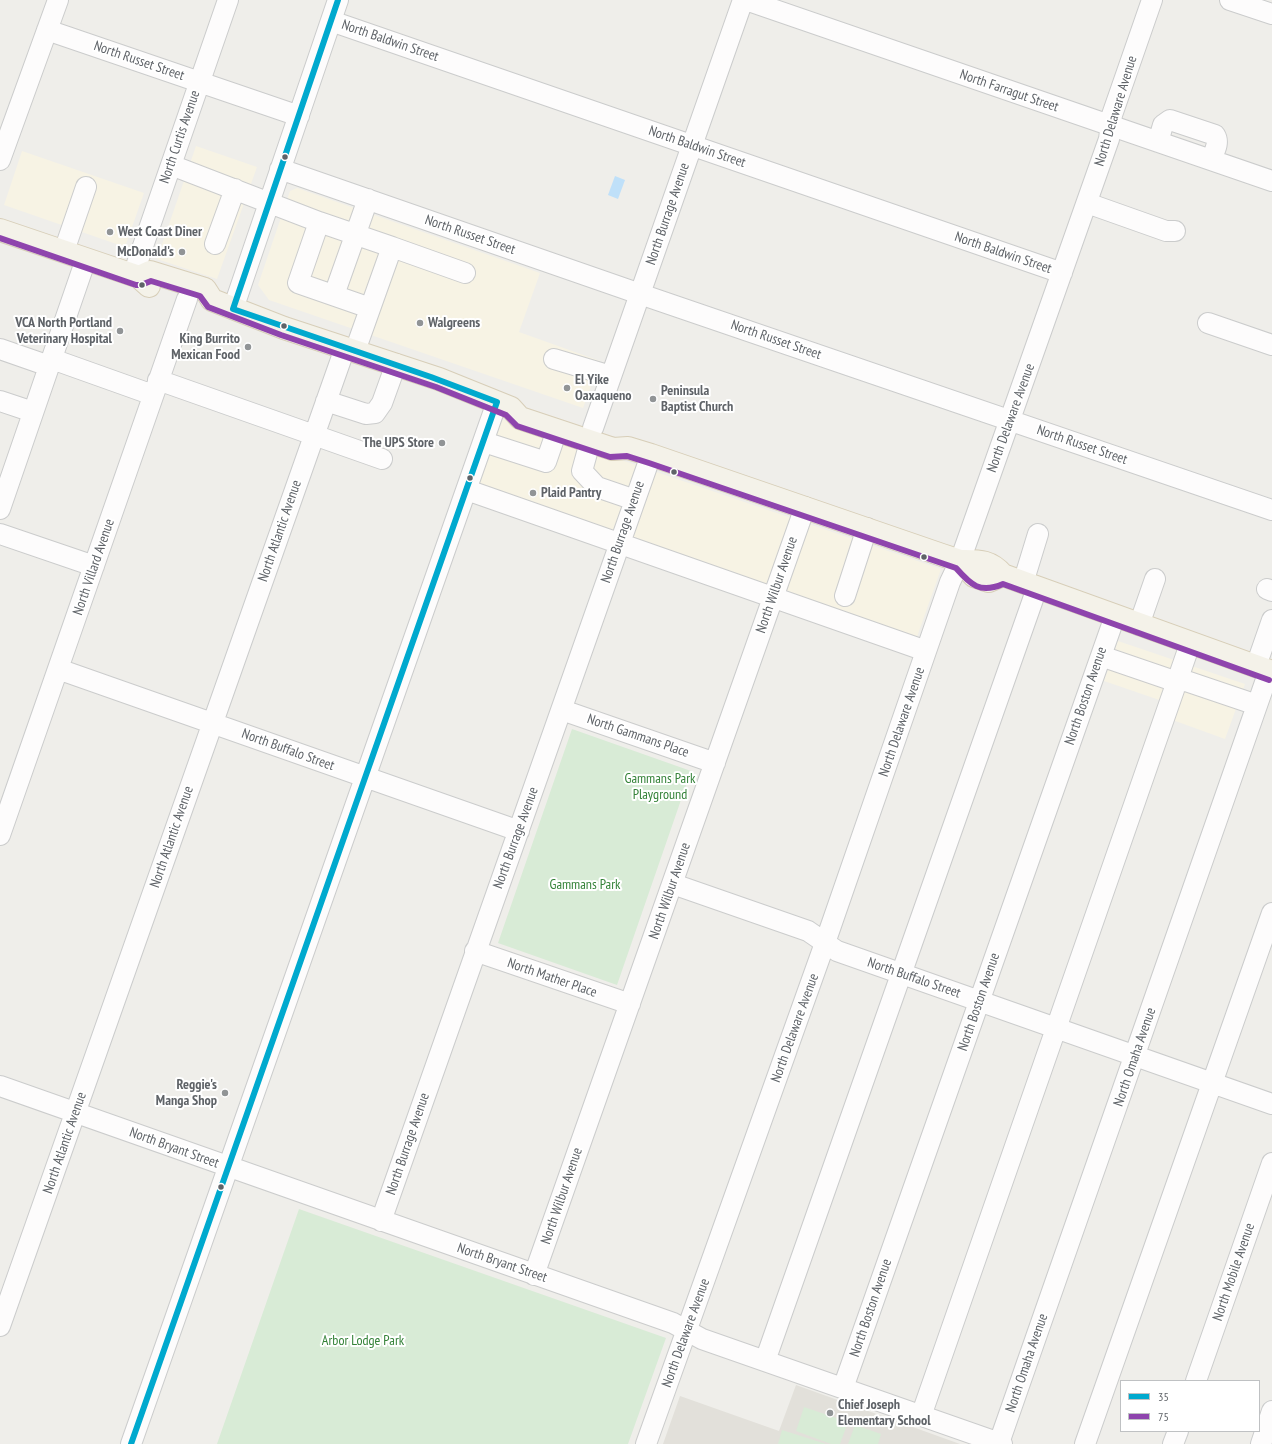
<!DOCTYPE html>
<style>
body{margin:0}
#map{position:relative;width:1272px;height:1444px;overflow:hidden;background:#efeeea;font-family:"PT Sans Narrow",sans-serif}
canvas{display:block}
.legend{position:absolute;left:1120px;top:1380px;width:140px;height:52px;box-sizing:border-box;background:#fff;border:1px solid #bfc1c3;margin:0;padding:5px 7px;list-style:none;font-size:12px;color:#5f6368}
.legend li{display:flex;align-items:center;gap:8px;height:20px}
.legend b{width:20px;border:1px solid #bfc1c3}
</style>
<div id="map">
<canvas width="1272" height="1444"></canvas>
<ul class="legend">
<li><b style="height:5px;background:#00a9ce"></b>35</li>
<li><b style="height:5px;background:#8e44ad"></b>75</li>
</ul>
</div>
<script>
const c = document.querySelector('canvas').getContext('2d');
c.lineJoin = 'round';
function fill(path, color) { c.fillStyle = color; c.fill(path, 'evenodd'); }
function trace(path, color, width, dash) { c.strokeStyle = color; c.lineWidth = width; c.lineCap = dash ? 'butt' : 'round'; c.setLineDash(dash || []); c.stroke(path); }
function drawText(font, color, halo, rows, align = 'center') {
  c.font = font + ' "PT Sans Narrow",sans-serif'; c.lineWidth = 4; c.setLineDash([]); c.textBaseline = 'middle'; c.strokeStyle = halo; c.fillStyle = color; for (const [text, x, y, turn = 0] of rows) {
    c.save(); c.translate(x, y); c.rotate((+turn || 0) * Math.PI / 180); c.textAlign = isNaN(turn) ? turn : align; if (halo) c.strokeText(text, 0, 0); c.fillText(text, 0, 0); c.restore();
  }
}
const commercial = new Path2D(`
 M 196,146 L 257,167 L 217,279 L 157,259 Z
 M 22,151 L 144,193 L 125,247 L 4,205 Z
 M 297,188 L 540,273 L 519,332 L 600,361 L 583,408 L 269,300 L 258,285 L 290,191 Z
 M 501,419 L 941,569 L 912,651 L 473,500 Z
 M 1118,641 L 1245,684 L 1225,739 L 1167,718 L 1171,704 L 1104,681 Z`);
const education = new Path2D(`
 M 796,1385 L 960,1444 L 663,1444 L 680,1396 L 779,1431 Z`);
const green = new Path2D(`
 M 572,729 L 691,771 L 617,985 L 498,943 Z
 M 299,1209 L 666,1338 L 628,1444 L 217,1444 Z
 M 804,1407 L 848,1422 L 840,1444 L 831,1444 L 796,1431 Z
 M 855,1425 L 881,1434 L 878,1444 L 848,1444 Z
 M 782,1430 L 826,1444 L 778,1444 Z`);
const water = new Path2D(`
 M 615,176 L 625,180 L 618,199 L 608,195 Z`);
const minor = new Path2D(`
 M 746,0 L 1272,181
 M 1230,0 L 1272,14
 M 331,21 L 1062,273
 M 47,30 L 299,116
 M 1158,142 L 1163,125 L 1170,120 L 1215,135 C 1220,143 1214,152 1211,160
 M 0,160 L 58,0
 M 171,165 L 319,222 L 392,247 L 355,351
 M 280,169 L 640,294 L 1272,510
 M 1087,203 L 1166,231 L 1175,231
 M 319,222 L 298,283 L 370,308
 M 215,244 L 235,189
 M 392,247 L 465,273
 M 64,251 L 86,187
 M 133,275 L 228,0
 M 334,295 L 368,199
 M 233,309 L 338,0
 M 1208,323 L 1272,345
 M 0,349 L 49,366
 M 52,359 L 153,395
 M 554,359 L 611,376
 M 158,380 L 382,459
 M 0,401 L 33,412
 M 326,401 L 366,414 L 375,413 L 382,403 L 396,364
 M 593,428 L 743,0
 M 484,442 L 546,462 L 557,430
 M 590,442 L 582,471 L 597,487 L 635,500
 M 467,490 L 926,651
 M 0,509 L 86,259
 M 0,534 L 94,566
 M 1023,583 L 1038,534
 M 1267,589 L 1272,591
 M 845,596 L 867,528
 M 1139,625 L 1155,579
 M 1101,656 L 1177,682 L 1186,681 L 1257,705
 M 1256,666 L 1272,620
 M 58,669 L 519,831
 M 562,710 L 715,763
 M 0,835 L 187,299
 M 673,884 L 808,931 L 837,951 L 1272,1104
 M 475,951 L 630,1004
 M 0,1086 L 673,1323 L 702,1339 L 1002,1444
 M 381,1221 L 651,455
 M 534,1275 L 805,507
 M 0,1326 L 345,348
 M 765,1361 L 1037,588
 M 1196,1381 L 1272,1163
 M 843,1388 L 1115,616
 M 921,1416 L 1190,644
 M 999,1443 L 1269,671
 M 131,1444 L 497,402
 M 646,1444 L 825,943 L 950,582 L 960,561 L 1109,139 L 1112,115 L 1152,0
 M 1085,1444 L 1272,913
 M 1173,1444 L 1178,1431
 M 1261,1444 L 1272,1411`);
const major = new Path2D(`
 M 0,230 L 139,277 L 149,286
 M 139,277 L 150,272 L 205,289 L 212,300 L 284,328 L 439,379 L 511,408 L 520,418 L 613,449 L 628,448 L 651,455 L 942,555 L 960,561 L 974,576 L 989,581 L 1003,575
 M 960,561 C 979,561 990,560 1003,575 L 1272,672`);
const bus1 = new Path2D(`
 M 233,309 L 338,0
 M 233,309 L 431,377 L 497,402
 M 131,1444 L 497,402`);
const bus2 = new Path2D(`
 M 0,238 L 136,285 L 141,285 L 151,281 L 200,296 L 208,307 L 281,335 L 436,387 L 506,415 L 517,426 L 610,457 L 627,456 L 649,463 L 956,568 C 971,585 980,594 1003,584 L 1269,680`);
const markers = [
 [285,157,3.5,"#5f6368"],
 [110,232,4,"#919496"],
 [182,252,4,"#919496"],
 [142,285,3.5,"#5f6368"],
 [420,323,4,"#919496"],
 [284,326,3.5,"#5f6368"],
 [120,331,4,"#919496"],
 [248,347,4,"#919496"],
 [567,388,4,"#919496"],
 [653,399,4,"#919496"],
 [442,443,4,"#919496"],
 [674,472,3.5,"#5f6368"],
 [470,478,3.5,"#5f6368"],
 [533,493,4,"#919496"],
 [924,557,3.5,"#5f6368"],
 [225,1093,4,"#919496"],
 [221,1187,3.5,"#5f6368"],
 [830,1413,4,"#919496"]
];
const streetNames = [
 ["North Baldwin Street",390,41,19],
 ["North Russet Street",139,61,19],
 ["North Farragut Street",1009,91,19],
 ["North Delaware Avenue",1116,111,-73],
 ["North Curtis Avenue",180,137,-71],
 ["North Baldwin Street",697,147,19],
 ["North Burrage Avenue",668,214,-71],
 ["North Russet Street",470,235,19],
 ["North Baldwin Street",1003,253,19],
 ["North Russet Street",776,340,19],
 ["North Delaware Avenue",1011,418,-70],
 ["North Russet Street",1082,445,19],
 ["North Atlantic Avenue",280,531,-71],
 ["North Burrage Avenue",623,532,-71],
 ["North Villard Avenue",94,567,-71],
 ["North Wilbur Avenue",777,585,-71],
 ["North Boston Avenue",1086,696,-71],
 ["North Delaware Avenue",902,722,-71],
 ["North Gammans Place",638,736,19],
 ["North Buffalo Street",288,750,20],
 ["North Atlantic Avenue",172,837,-71],
 ["North Burrage Avenue",516,838,-70],
 ["North Wilbur Avenue",670,891,-71],
 ["North Mather Place",552,978,19],
 ["North Buffalo Street",914,978,19],
 ["North Boston Avenue",979,1002,-71],
 ["North Delaware Avenue",795,1028,-70],
 ["North Omaha Avenue",1135,1057,-71],
 ["North Atlantic Avenue",65,1143,-71],
 ["North Burrage Avenue",408,1144,-71],
 ["North Bryant Street",174,1148,20],
 ["North Wilbur Avenue",562,1196,-71],
 ["North Bryant Street",502,1263,19],
 ["North Mobile Avenue",1234,1272,-71],
 ["North Boston Avenue",871,1308,-71],
 ["North Delaware Avenue",686,1333,-70],
 ["North Omaha Avenue",1027,1363,-71]
];
const poiNames = [
 ["West Coast Diner",118,232],
 ["McDonald's",174,252,"right"],
 ["VCA North Portland",112,323,"right"],
 ["Veterinary Hospital",112,339,"right"],
 ["Walgreens",428,323],
 ["King Burrito",240,339,"right"],
 ["Mexican Food",240,355,"right"],
 ["El Yike",575,380],
 ["Oaxaqueno",575,396],
 ["Peninsula",661,391],
 ["Baptist Church",661,407],
 ["The UPS Store",434,443,"right"],
 ["Plaid Pantry",541,493],
 ["Reggie's",217,1085,"right"],
 ["Manga Shop",217,1101,"right"],
 ["Chief Joseph",838,1405],
 ["Elementary School",838,1421]
];
const parkNames = [
 ["Gammans Park",660,779],
 ["Playground",660,795],
 ["Gammans Park",585,885],
 ["Arbor Lodge Park",363,1341]
];
fill(commercial, '#f7f3e4');
fill(education, '#e2e0da');
fill(green, '#d8ebd6');
fill(water, '#bfe0f9');
trace(minor, '#cbcccc', 22);
trace(major, '#d7ceb8', 24);
trace(minor, '#fdfcfc', 20);
trace(major, '#f4f2e9', 22);
trace(bus1, '#00a9ce', 6);
trace(bus2, '#8e44ad', 6);
for (const [x, y, r, color] of markers) { const dot = new Path2D(); dot.arc(x, y, r, 0, 2 * Math.PI); c.fillStyle = color; c.fill(dot); trace(dot, '#fff', 1.5); }
drawText('14px', '#5f6368', '#fff', streetNames);
drawText('bold 14px', '#5f6368', '#fff', poiNames, 'left');
drawText('14px', '#348238', '#fff', parkNames);
</script>
